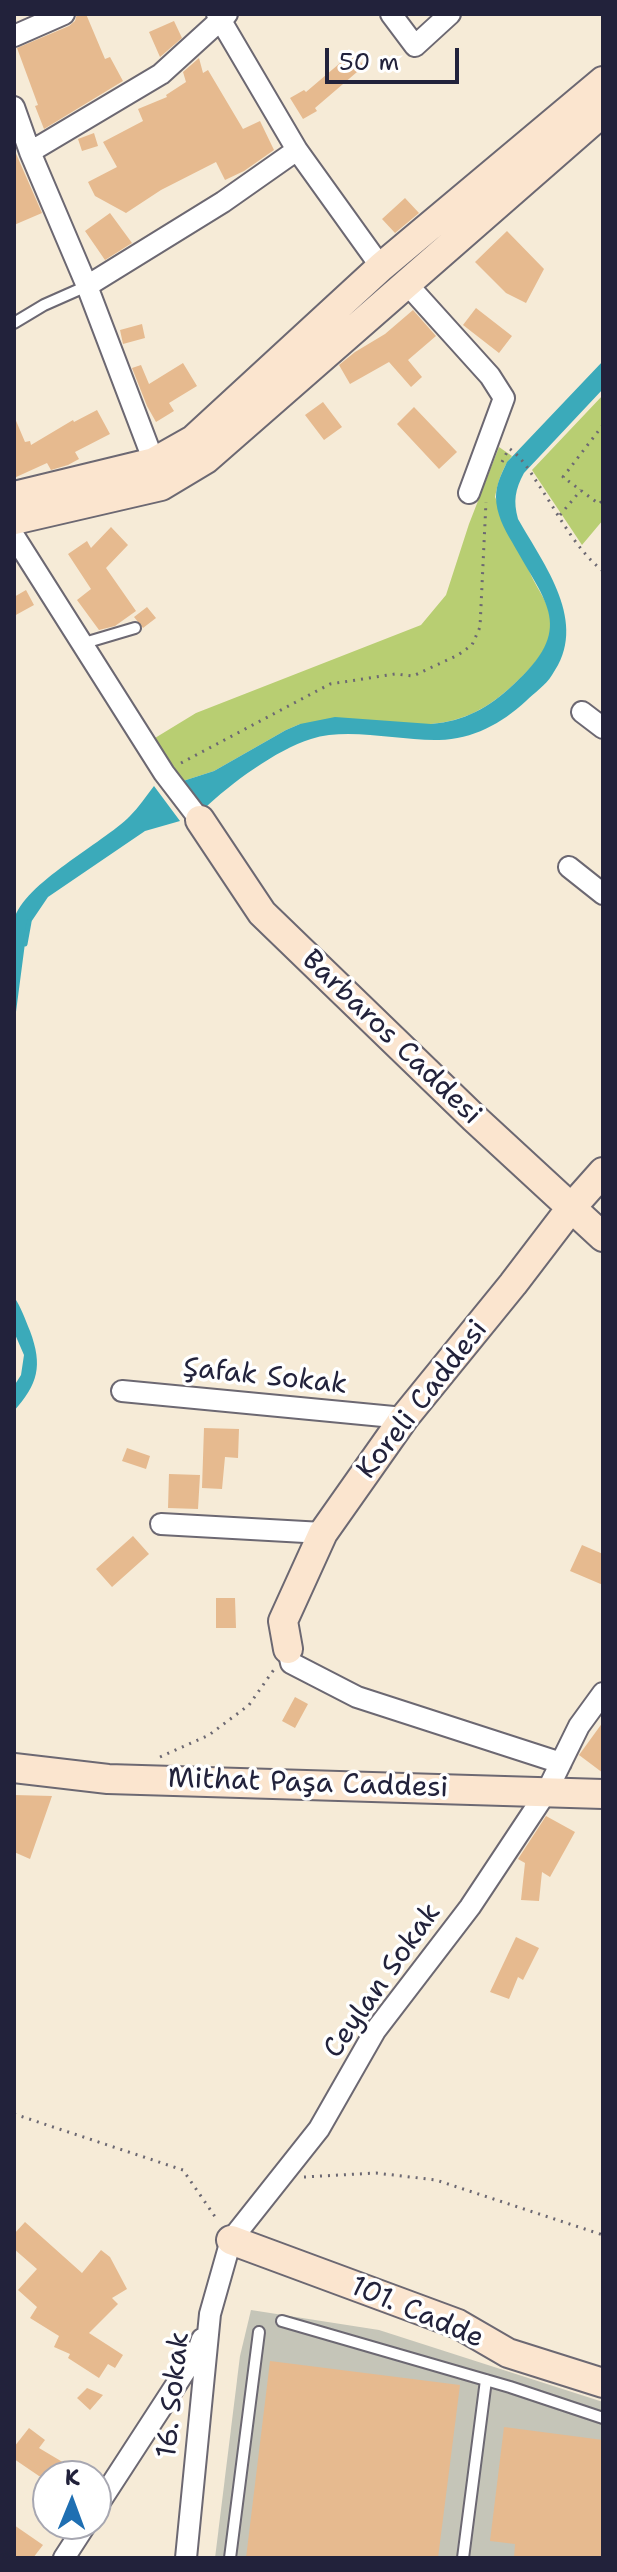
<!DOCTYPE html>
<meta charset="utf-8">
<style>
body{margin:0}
#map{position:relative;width:617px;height:2572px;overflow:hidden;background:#f6ebd7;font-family:"Shantell Sans",sans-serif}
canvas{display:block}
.frame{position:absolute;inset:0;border:16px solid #22223b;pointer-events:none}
.north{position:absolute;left:32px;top:2460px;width:80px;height:80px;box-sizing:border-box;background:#fff;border:2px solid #a7a7b1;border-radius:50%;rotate:1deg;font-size:22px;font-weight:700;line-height:32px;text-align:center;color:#22223b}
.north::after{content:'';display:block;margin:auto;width:28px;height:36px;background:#1f6fb2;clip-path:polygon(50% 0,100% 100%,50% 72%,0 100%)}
.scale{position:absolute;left:325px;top:48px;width:134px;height:36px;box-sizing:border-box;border:4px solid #22223b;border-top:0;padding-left:10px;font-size:24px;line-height:28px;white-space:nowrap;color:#22223b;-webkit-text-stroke:6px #fff;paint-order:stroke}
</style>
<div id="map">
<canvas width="617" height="2572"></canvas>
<div class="frame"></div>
<div class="north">K</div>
<div class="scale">50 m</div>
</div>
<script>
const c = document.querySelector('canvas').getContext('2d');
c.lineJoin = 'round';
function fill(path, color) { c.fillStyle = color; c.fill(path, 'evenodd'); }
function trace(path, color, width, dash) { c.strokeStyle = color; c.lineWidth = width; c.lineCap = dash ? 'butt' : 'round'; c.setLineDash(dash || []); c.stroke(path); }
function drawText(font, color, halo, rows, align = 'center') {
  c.font = font + ' "Shantell Sans",sans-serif'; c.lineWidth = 7; c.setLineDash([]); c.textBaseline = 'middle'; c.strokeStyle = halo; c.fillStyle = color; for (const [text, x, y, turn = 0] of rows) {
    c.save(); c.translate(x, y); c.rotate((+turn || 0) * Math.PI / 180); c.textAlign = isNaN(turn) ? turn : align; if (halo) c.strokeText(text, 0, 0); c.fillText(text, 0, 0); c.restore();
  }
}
const industrial = new Path2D(`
 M 251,2310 L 379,2330 L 603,2402 L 603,2558 L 215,2558 L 240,2356 Z`);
const green = new Path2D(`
 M 603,395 L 603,520 L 582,545 L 532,470 Z
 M 499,447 L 512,456 C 502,468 498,482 495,497 C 507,523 519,549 531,575 C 536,586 544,597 548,608 C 559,641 535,665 512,686 C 488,708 464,721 431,724 L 300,724 L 286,730 L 214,771 L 183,781 L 155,738 L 196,713 L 421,625 L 446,595 L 469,524 Z`);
const water = new Path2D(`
 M 603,361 L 603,389 L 524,473 C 515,490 513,501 518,519 C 544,565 590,623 552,675 C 546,685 534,693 526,701 C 501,724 473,739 439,740 C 399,741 349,727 311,739 C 276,750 231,783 204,809 L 183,781 L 214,771 L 286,730 L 300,724 L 335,717 L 431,724 C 465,721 488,708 513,685 C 576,628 547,605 512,542 C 504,529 496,513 496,497 C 496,484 502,473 507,462 Z
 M 154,786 L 180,821 L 145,831 L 48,897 L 27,928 L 14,1027 L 14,920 C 24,883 102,844 130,816 C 139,807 146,796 154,786 Z
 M 14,1297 C 21,1307 25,1319 30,1331 C 43,1366 38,1384 14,1411 L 14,1386 L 21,1375 L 24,1355 L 14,1332 Z`);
const stream = new Path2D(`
 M 25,944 L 29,922`);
const building = new Path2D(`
 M 77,14 L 86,14 L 105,59 L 110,57 L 123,81 L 44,129 L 35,106 L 38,105 L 17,48 L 69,26 L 75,21 Z
 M 174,21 L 182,38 L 160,57 L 149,32 Z
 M 353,52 L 364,66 L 315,108 L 317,111 L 303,119 L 290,98 L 304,90 L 306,92 Z
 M 199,58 L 203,73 L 208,70 L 243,129 L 260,121 L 274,150 L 244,171 L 225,180 L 216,162 L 161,190 L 126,213 L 95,196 L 88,182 L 117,167 L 103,142 L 143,121 L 138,109 L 167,97 L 166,95 L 186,82 L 183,72 Z
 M 94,133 L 98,146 L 82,151 L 78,139 Z
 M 14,149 L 42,213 L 14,225 Z
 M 405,198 L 419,213 L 395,233 L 382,219 Z
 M 110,213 L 132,243 L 105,260 L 85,231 Z
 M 507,231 L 544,269 L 526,303 L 506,293 L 475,262 Z
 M 476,308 L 512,336 L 499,353 L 463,325 Z
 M 413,310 L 436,336 L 408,360 L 422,377 L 411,387 L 389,362 L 350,384 L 339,365 L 355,352 L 385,334 Z
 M 142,324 L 145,338 L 123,344 L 120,330 Z
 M 183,363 L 197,386 L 169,403 L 174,411 L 156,422 L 147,406 L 132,368 L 141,365 L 149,384 Z
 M 323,402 L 342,427 L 324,440 L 305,415 Z
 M 414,407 L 457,452 L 439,469 L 397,424 Z
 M 97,410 L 110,434 L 75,452 L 79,459 L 68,465 L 51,470 L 47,463 L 14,478 L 14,416 L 25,442 L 30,441 L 31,445 L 73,420 L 74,422 Z
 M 111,527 L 128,545 L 106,568 L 136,611 L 115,626 L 99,630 L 77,600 L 91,589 L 68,554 L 87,541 L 91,548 Z
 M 26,590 L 34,605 L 14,616 L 14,597 Z
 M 147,607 L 156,618 L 143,628 L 134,617 Z
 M 204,1428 L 239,1429 L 238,1458 L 225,1457 L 222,1489 L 202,1488 Z
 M 127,1448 L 150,1456 L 146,1469 L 122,1461 Z
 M 169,1474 L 200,1475 L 198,1509 L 168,1508 Z
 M 133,1536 L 149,1554 L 112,1587 L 96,1569 Z
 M 582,1545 L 603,1554 L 603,1585 L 570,1571 Z
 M 216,1598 L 235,1598 L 236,1628 L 216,1628 Z
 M 295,1697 L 308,1704 L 295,1728 L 282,1721 Z
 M 603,1722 L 603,1773 L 579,1755 Z
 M 14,1795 L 52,1796 L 30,1859 L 14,1852 Z
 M 546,1816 L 575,1832 L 550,1877 L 542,1872 L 539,1901 L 521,1900 L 525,1863 L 518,1859 Z
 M 516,1937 L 539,1948 L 523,1980 L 518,1977 L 509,1999 L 490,1992 Z
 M 25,2222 L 82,2273 L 101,2250 L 110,2257 L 127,2289 L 112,2298 L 118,2304 L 89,2333 L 123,2355 L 115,2368 L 108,2364 L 99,2378 L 68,2358 L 70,2354 L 54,2347 L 59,2336 L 30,2318 L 37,2307 L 18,2290 L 37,2269 L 14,2249 L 14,2234 Z
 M 270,2361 L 460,2385 L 438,2558 L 246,2558 Z
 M 87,2388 L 103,2395 L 90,2410 L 77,2398 Z
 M 504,2427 L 603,2440 L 603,2558 L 514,2558 L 515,2544 L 490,2541 Z
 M 29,2428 L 45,2440 L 39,2448 L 86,2476 L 39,2476 L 14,2459 L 14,2447 Z
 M 14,2525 L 43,2545 L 33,2558 L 14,2558 Z`);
const path = new Path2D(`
 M 603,425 L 563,477 L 599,504 L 603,500
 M 510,449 C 522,458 530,471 538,484 C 558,513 575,549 603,571
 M 502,462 L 509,448
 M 560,515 L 581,490
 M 181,763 L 330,684 L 395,674 L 413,676 L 458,655 L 472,645 L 480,627 L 486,502
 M 160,1757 L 209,1735 L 249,1705 L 275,1668
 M 14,2114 L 183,2170 L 218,2221
 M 304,2177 L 376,2173 L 436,2180 L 603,2235`);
const lane = new Path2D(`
 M 14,323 L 44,305 L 87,286
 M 81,644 L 135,628
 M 282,2321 L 510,2387 L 603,2418
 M 230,2558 L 259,2332
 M 463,2558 L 486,2380`);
const street = new Path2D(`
 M 217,14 L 297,150 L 381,267
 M 391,14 L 415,46 L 450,14
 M 14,36 L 64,14
 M 14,107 L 30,152 L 87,286 L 154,462
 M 30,152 L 161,74 L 227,14
 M 407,284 L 490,376 L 504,398 L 469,493
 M 87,286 L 223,202 L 297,150
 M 14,536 L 164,773 L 200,820
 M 582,712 L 603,728
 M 569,867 L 603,894
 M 122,1391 L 404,1418
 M 161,1524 L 323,1533
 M 288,1649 L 291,1663 L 357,1697 L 561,1763
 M 96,2508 L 198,2351 L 202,2339
 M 64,2558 L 86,2524
 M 186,2558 L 210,2314 L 231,2240 L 319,2129 L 375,2031 L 470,1907 L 547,1791 L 579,1726 L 603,1693`);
const secondary = new Path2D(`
 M 14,496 L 154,462 L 193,440 L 381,267 L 603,81
 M 14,520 L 161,486 L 206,459 L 603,112
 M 200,820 L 262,913 L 474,1118 L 603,1237
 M 288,1649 L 283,1621 L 323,1533 L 404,1418 L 513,1284 L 571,1208 L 603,1172
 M 14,1768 L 108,1779 L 603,1794
 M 231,2240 L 458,2324 L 508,2353 L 603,2383`);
const streetNames = [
 ["Barbaros Caddesi",391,1038,44],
 ["Şafak Sokak",265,1377,6],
 ["Koreli Caddesi",423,1400,-52],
 ["Mithat Paşa Caddesi",308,1784,2],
 ["Ceylan Sokak",383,1981,-55],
 ["101. Cadde",417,2313,23],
 ["16. Sokak",174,2395,-84]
];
fill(industrial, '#c5c5b8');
fill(green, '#b8ce72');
fill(water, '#3baaba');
trace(stream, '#3baaba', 5);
fill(building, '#e6ba8f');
trace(lane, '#6c6872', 14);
trace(street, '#6c6872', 24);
trace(secondary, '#6c6872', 32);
trace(path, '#6c6872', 3, [2, 6]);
trace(lane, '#fff', 10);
trace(street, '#fff', 20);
trace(secondary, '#fbe5cf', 28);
drawText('28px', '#22223b', '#fff', streetNames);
</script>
